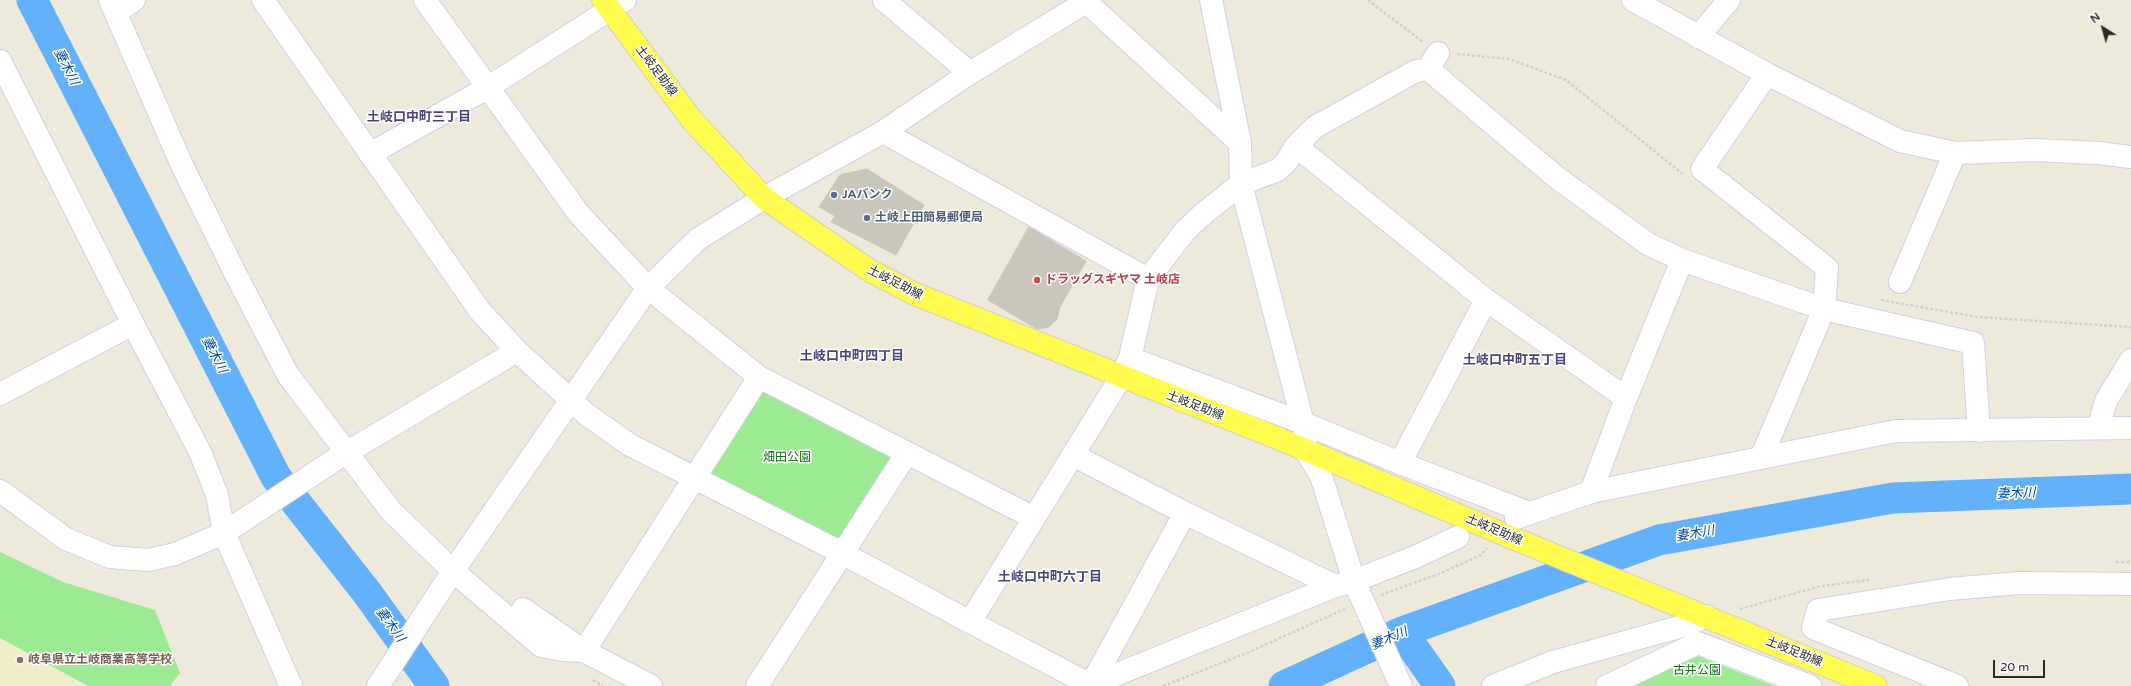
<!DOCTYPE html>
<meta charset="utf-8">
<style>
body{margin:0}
#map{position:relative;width:2131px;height:686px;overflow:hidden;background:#eeeadb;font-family:"Varela Round",sans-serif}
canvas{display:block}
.north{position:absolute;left:2083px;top:8px;width:40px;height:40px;-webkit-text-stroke:3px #fff;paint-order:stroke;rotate:323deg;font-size:11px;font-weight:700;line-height:16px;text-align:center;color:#2a2a2a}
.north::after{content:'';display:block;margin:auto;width:14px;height:18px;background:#2a2a2a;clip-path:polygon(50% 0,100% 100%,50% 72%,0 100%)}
.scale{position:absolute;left:1993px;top:660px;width:52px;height:18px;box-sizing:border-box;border:2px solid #2a2a2a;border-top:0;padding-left:5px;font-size:12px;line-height:14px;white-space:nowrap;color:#2a2a2a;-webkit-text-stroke:3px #fff;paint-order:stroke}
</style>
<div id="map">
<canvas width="2131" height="686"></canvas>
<div class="north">N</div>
<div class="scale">20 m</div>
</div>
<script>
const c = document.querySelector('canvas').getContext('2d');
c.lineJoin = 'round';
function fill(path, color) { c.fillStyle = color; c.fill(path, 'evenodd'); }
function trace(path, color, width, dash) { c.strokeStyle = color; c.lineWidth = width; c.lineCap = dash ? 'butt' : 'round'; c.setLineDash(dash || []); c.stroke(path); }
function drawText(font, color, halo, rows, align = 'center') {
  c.font = font + ' "Varela Round","Noto Sans JP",sans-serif'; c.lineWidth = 3; c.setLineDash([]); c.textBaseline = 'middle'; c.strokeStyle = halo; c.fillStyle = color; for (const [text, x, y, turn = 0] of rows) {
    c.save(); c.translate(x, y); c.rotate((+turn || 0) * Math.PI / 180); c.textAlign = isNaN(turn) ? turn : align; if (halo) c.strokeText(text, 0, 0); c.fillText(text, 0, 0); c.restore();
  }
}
const education = new Path2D(`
 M 0,638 L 78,682 L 88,686 L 0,686 Z`);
const green = new Path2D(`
 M 758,389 L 767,389 L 890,455 L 892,462 L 842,540 L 836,541 L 708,475 Z
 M 0,552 L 63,582 L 155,610 L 180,673 L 170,686 L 88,686 L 0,638 Z
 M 1697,656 L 1774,686 L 1632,686 Z`);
const river = new Path2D(`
 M 32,0 L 276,477 L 368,594 L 434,686
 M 1402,632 L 1440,686
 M 1284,686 L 1402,632 L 1659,540 L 1893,498 L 2131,489`);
const building = new Path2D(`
 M 867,169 L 924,205 L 896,255 L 831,222 L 835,216 L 819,207 L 840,175 Z
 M 1029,227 L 1086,261 L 1060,307 L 1057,319 L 1049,327 L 1037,329 L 988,300 Z`);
const path = new Path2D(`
 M 1368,0 L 1423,42
 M 1457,54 L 1509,59 L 1566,80 L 1684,175
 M 1881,300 L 1977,317 L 2131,327
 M 2116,562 L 2131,562
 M 1381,595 L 1441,573 L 1481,555 L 1487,548
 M 1740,609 L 1821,586 L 1869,580
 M 593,680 L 603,686
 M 1163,686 L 1249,652 L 1345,609`);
const minor = new Path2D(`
 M 110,0 L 181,163 L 235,273 L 288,375 L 391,511 L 453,571 L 541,646 L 563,650 L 584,651 L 651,686
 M 263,0 L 480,311 L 517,351 L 586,414 L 630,445 L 842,553 L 970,622 L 1091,685 L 1185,513
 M 425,0 L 579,214 L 648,288 L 759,377 L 1034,518
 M 884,0 L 970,73
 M 1084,0 L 1240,143
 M 1211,0 L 1240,143 L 1241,184 L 1303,423 L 1306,439 L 1305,450 L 1321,476 L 1354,581 L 1401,686
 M 1633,0 L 1767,74 L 1900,141 L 1955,153 L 2034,150 L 2098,153 L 2131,157
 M 116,12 L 134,0
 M 1698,37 L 1729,0
 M 0,61 L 133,324 L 200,452 L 217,495 L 224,533 L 291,686
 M 1428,69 L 1438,53
 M 883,132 L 1148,279
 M 1296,146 L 1486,300 L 1626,398
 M 370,154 L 487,88 L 625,0
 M 1682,260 L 1824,309 L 1973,343 L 1979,431
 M 1900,282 L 1955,153
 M 1130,358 L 1303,423 L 1400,463 L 1529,513
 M 0,394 L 133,324
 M 2098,428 L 2106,401 L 2131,360
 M 1073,455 L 1185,513 L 1335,586
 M 1761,458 L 1824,309 L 1827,268 L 1702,169 L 1767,74
 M 1400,463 L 1486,300
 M 0,491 L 66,539 L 110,557 L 148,560 L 175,554 L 224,533 L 336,459 L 517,351
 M 1516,518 L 1591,492 L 1896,431 L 2131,428
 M 523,609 L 584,651 L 759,377
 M 970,622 L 1121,377 L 1130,358 L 1148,279 L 1185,231 L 1203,214 L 1241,184 L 1278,170 L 1287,161 L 1296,146 L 1315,127 L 1416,71 L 1428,69 L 1556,177 L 1648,244 L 1682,260 L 1626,398 L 1591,492
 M 378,686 L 453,571 L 648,288 L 698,239 L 764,198 L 883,132 L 970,73 L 1089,0
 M 757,686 L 907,453
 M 1088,686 L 1335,586 L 1354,581 L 1415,557 L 1458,537
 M 1493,686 L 1553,662 L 1690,624 L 1706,616
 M 1607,686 L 1698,643 L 1810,686
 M 1957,686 L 1813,628 L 1818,610 L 1950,589 L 2019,583 L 2131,584`);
const major = new Path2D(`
 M 603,0 L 692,120 L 764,198 L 869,270 L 915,294 L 1280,439 L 1510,537 L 1876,686`);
const markers = [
 [834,195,4,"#5c6f8a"],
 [867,218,4,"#5c6f8a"],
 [1037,280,4,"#e0444e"],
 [20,660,4,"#8d6e63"]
];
const streetNames = [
 ["土岐足助線",656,71,53],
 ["土岐足助線",895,283,27],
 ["土岐足助線",1195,406,21],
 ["土岐足助線",1494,530,23],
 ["土岐足助線",1794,652,22]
];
const serviceNames = [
 ["JAバンク",842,195],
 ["土岐上田簡易郵便局",875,218]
];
const healthNames = [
 ["ドラッグスギヤマ 土岐店",1045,280]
];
const parkNames = [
 ["畑田公園",787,458],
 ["古井公園",1697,671]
];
const educationNames = [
 ["岐阜県立土岐商業高等学校",28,660]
];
const waterNames = [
 ["妻木川",66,67,63],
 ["妻木川",214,355,63],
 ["妻木川",2016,494,-2],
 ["妻木川",1695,534,-10],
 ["妻木川",390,625,54],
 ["妻木川",1389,639,-23]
];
const neighbourhoodNames = [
 ["土岐口中町三丁目",419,118],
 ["土岐口中町四丁目",852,357],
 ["土岐口中町五丁目",1515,361],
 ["土岐口中町六丁目",1050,578]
];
fill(education, '#f1edc8');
fill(green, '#9cea91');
trace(river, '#63b1fb', 31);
fill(building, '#c9c6bb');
trace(building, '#cac7b4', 1);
trace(minor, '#d0d0e5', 24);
trace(major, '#d0d0d0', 24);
trace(path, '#d0d0d0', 2.5, [3, 2]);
trace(minor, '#fff', 22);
trace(major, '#fffc4f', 22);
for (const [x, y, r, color] of markers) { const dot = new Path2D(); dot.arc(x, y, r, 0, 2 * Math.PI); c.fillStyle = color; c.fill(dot); trace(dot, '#fff', 1.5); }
drawText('12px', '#2a2a2a', '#fff', streetNames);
drawText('bold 12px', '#4e5e75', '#fff', serviceNames, 'left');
drawText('bold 12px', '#be3a42', '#fff', healthNames, 'left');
drawText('12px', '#126f13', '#fff', parkNames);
drawText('bold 12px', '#785e54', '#fff', educationNames, 'left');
drawText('italic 13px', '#004aa9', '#fff', waterNames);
drawText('bold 13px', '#484680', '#fff', neighbourhoodNames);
</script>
